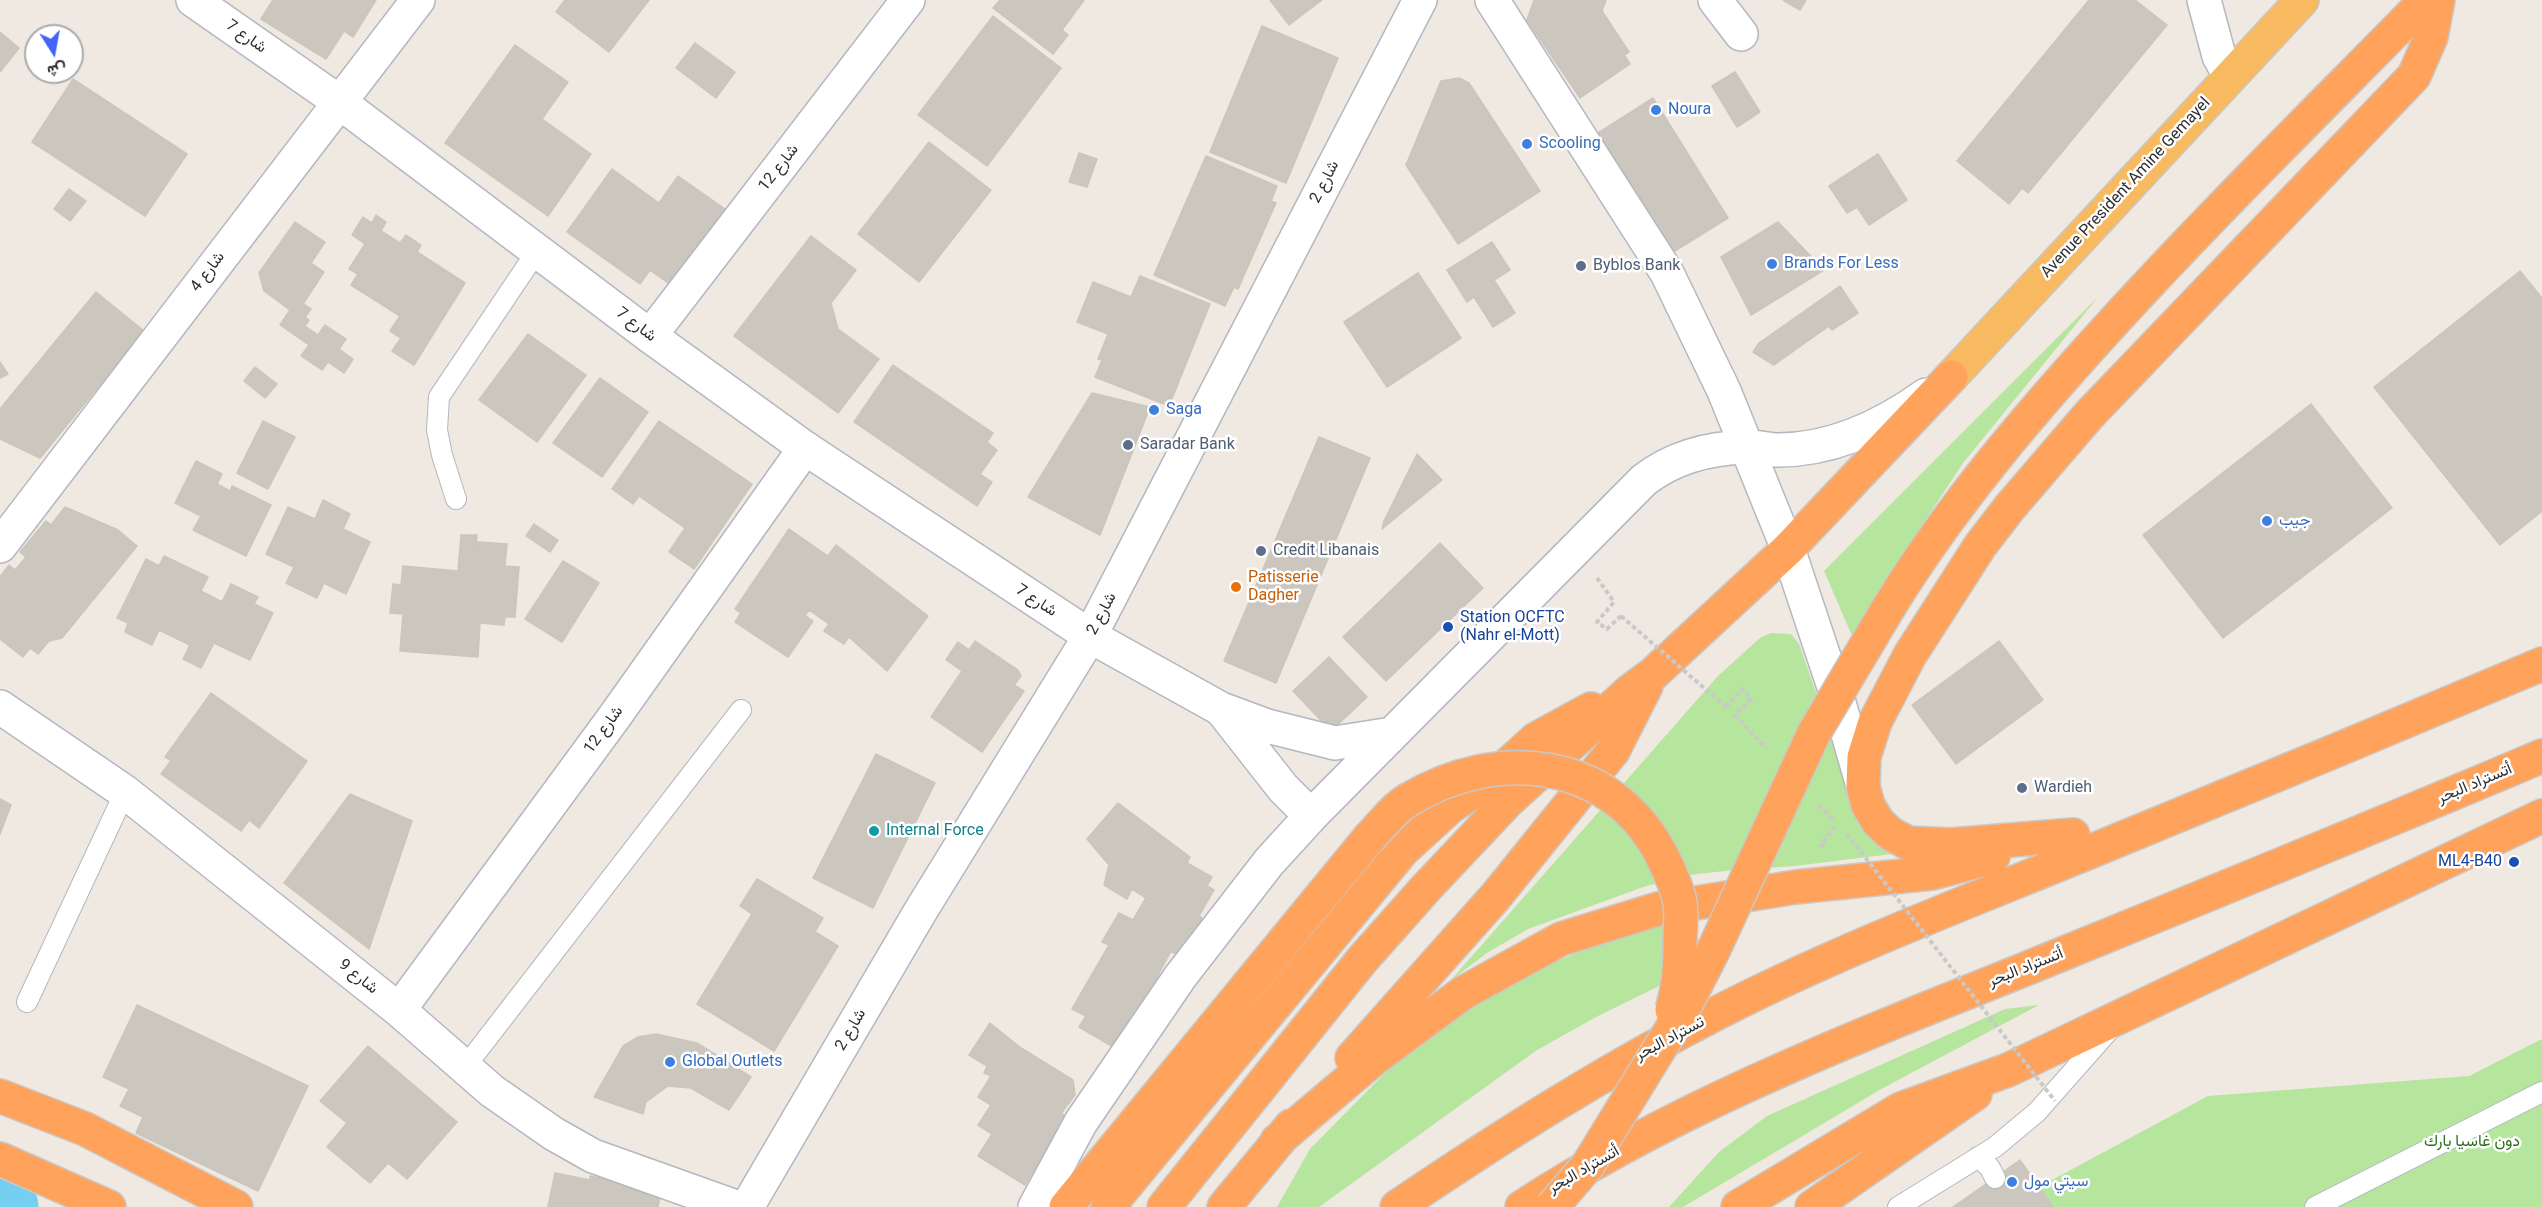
<!DOCTYPE html>
<meta charset="utf-8">
<style>
body{margin:0}
#map{position:relative;width:2542px;height:1207px;overflow:hidden;background:#efe9e1;font-family:Roboto,Vazirmatn,sans-serif}
canvas{display:block}
.north{position:absolute;left:24px;top:24px;width:60px;height:60px;box-sizing:border-box;background:#fff;border:2px solid #ababab;border-radius:50%;rotate:169deg;font-size:16px;font-weight:700;line-height:24px;text-align:center;color:#2e2e2e}
.north::after{content:'';display:block;margin:auto;width:21px;height:27px;background:#4264fb;clip-path:polygon(50% 0,100% 100%,50% 72%,0 100%)}
</style>
<div id="map">
<canvas width="2542" height="1207"></canvas>
<div class="north">ش</div>
</div>
<script>
const c = document.querySelector('canvas').getContext('2d');
c.lineJoin = 'round';
function fill(path, color) { c.fillStyle = color; c.fill(path, 'evenodd'); }
function trace(path, color, width, dash) { c.strokeStyle = color; c.lineWidth = width; c.lineCap = dash ? 'butt' : 'round'; c.setLineDash(dash || []); c.stroke(path); }
function drawText(font, color, halo, rows, align = 'center') {
  c.font = font + ' Roboto,Vazirmatn,sans-serif'; c.lineWidth = 5; c.setLineDash([]); c.textBaseline = 'middle'; c.strokeStyle = halo; c.fillStyle = color; for (const [text, x, y, turn = 0] of rows) {
    c.save(); c.translate(x, y); c.rotate((+turn || 0) * Math.PI / 180); c.textAlign = isNaN(turn) ? turn : align; if (halo) c.strokeText(text, 0, 0); c.fillText(text, 0, 0); c.restore();
  }
}
const green = new Path2D(`
 M 2099,296 L 1963,463 L 1903,554 L 1853,638 L 1824,571 Z
 M 1771,633 L 1791,634 L 1799,644 L 1864,829 L 1873,840 L 1892,854 L 1795,866 L 1734,870 L 1688,875 L 1646,886 L 1528,929 L 1487,953 L 1451,980 L 1718,676 L 1761,637 Z
 M 1664,925 L 1667,937 L 1663,984 L 1598,1016 L 1537,1050 L 1319,1207 L 1277,1207 L 1310,1149 L 1386,1072 L 1435,1029 L 1521,977 L 1601,942 L 1632,931 Z
 M 2039,1005 L 1883,1088 L 1683,1207 L 1669,1207 L 1719,1152 L 1767,1116 L 2005,1009 Z
 M 2542,1039 L 2542,1207 L 2053,1207 L 2039,1187 L 2208,1096 L 2469,1076 Z`);
const river = new Path2D(`
 M 0,1205 L 4,1207`);
const building = new Path2D(`
 M 273,0 L 376,0 L 353,37 L 344,31 L 326,59 L 261,19 Z
 M 565,0 L 649,0 L 609,52 L 556,12 Z
 M 1000,0 L 1084,0 L 1062,30 L 1068,35 L 1053,54 L 993,8 Z
 M 1270,0 L 1322,0 L 1289,25 Z
 M 1534,0 L 1606,0 L 1602,11 L 1629,52 L 1624,55 L 1630,64 L 1580,98 L 1527,20 Z
 M 1783,0 L 1806,0 L 1800,10 Z
 M 2089,0 L 2135,0 L 2167,25 L 2028,193 L 2022,188 L 2009,204 L 1957,161 Z
 M 993,16 L 1061,68 L 987,166 L 918,115 Z
 M 1262,26 L 1338,58 L 1286,183 L 1210,152 Z
 M 0,32 L 19,48 L 0,72 Z
 M 695,43 L 735,72 L 716,98 L 676,68 Z
 M 515,45 L 568,82 L 542,119 L 591,154 L 548,216 L 445,143 Z
 M 1735,72 L 1760,112 L 1737,127 L 1712,86 Z
 M 1459,78 L 1469,83 L 1540,191 L 1458,244 L 1406,165 L 1441,81 Z
 M 73,79 L 187,154 L 145,216 L 32,142 Z
 M 1653,98 L 1728,218 L 1670,254 L 1595,135 Z
 M 929,142 L 991,190 L 919,282 L 858,234 Z
 M 1079,153 L 1097,159 L 1087,187 L 1069,182 Z
 M 1878,154 L 1907,200 L 1869,225 L 1857,207 L 1847,213 L 1829,186 Z
 M 1206,156 L 1277,186 L 1271,201 L 1276,203 L 1238,289 L 1234,287 L 1225,306 L 1154,275 Z
 M 612,169 L 659,203 L 678,176 L 725,209 L 671,285 L 650,270 L 640,284 L 567,232 Z
 M 69,189 L 86,201 L 70,221 L 54,209 Z
 M 376,215 L 386,222 L 381,231 L 400,243 L 406,235 L 421,245 L 417,252 L 465,283 L 414,365 L 392,351 L 401,338 L 390,331 L 400,316 L 351,285 L 358,274 L 349,269 L 365,244 L 352,235 L 363,217 L 372,223 Z
 M 295,222 L 325,242 L 311,263 L 324,272 L 303,304 L 311,309 L 305,317 L 309,320 L 305,326 L 318,335 L 325,325 L 346,339 L 339,349 L 353,359 L 344,373 L 328,362 L 322,370 L 301,356 L 309,345 L 280,325 L 290,310 L 264,291 L 259,273 Z
 M 1778,222 L 1824,270 L 1751,315 L 1721,257 Z
 M 811,236 L 856,270 L 831,303 L 838,329 L 879,359 L 838,413 L 734,336 Z
 M 1492,242 L 1510,270 L 1494,280 L 1515,313 L 1493,327 L 1474,297 L 1467,302 L 1447,270 Z
 M 2520,271 L 2542,298 L 2542,511 L 2500,545 L 2374,387 Z
 M 1418,273 L 1461,338 L 1387,387 L 1344,322 Z
 M 1140,276 L 1210,304 L 1169,406 L 1095,377 L 1102,360 L 1098,359 L 1108,334 L 1077,322 L 1093,282 L 1131,297 Z
 M 1840,286 L 1858,313 L 1832,330 L 1829,326 L 1774,365 L 1753,352 L 1759,343 Z
 M 96,292 L 144,331 L 40,458 L 0,439 L 0,409 Z
 M 528,334 L 586,375 L 537,442 L 479,400 Z
 M 0,362 L 8,374 L 0,378 Z
 M 893,365 L 993,433 L 987,442 L 997,450 L 980,474 L 992,482 L 977,506 L 854,422 Z
 M 255,367 L 277,384 L 265,398 L 244,381 Z
 M 600,378 L 648,412 L 602,477 L 553,443 Z
 M 1092,393 L 1150,407 L 1100,535 L 1028,497 Z
 M 2311,404 L 2392,508 L 2223,638 L 2143,535 Z
 M 263,421 L 295,437 L 268,489 L 237,473 Z
 M 659,421 L 752,484 L 694,569 L 669,552 L 685,528 L 639,496 L 633,504 L 612,489 Z
 M 1319,437 L 1370,458 L 1276,683 L 1224,661 Z
 M 1417,454 L 1442,480 L 1382,529 L 1384,521 Z
 M 196,461 L 222,474 L 217,484 L 230,491 L 232,486 L 271,505 L 246,556 L 193,530 L 201,516 L 175,503 Z
 M 323,500 L 350,514 L 343,529 L 370,542 L 346,594 L 324,583 L 317,598 L 286,583 L 294,567 L 266,554 L 288,507 L 315,519 Z
 M 65,507 L 118,530 L 137,546 L 62,638 L 49,641 L 38,654 L 30,648 L 23,657 L 0,639 L 0,577 L 9,565 L 15,570 L 26,557 L 20,552 L 46,521 L 51,525 Z
 M 534,524 L 558,540 L 550,552 L 526,536 Z
 M 789,529 L 828,556 L 836,545 L 928,616 L 887,671 L 849,637 L 844,644 L 824,631 L 829,624 L 809,610 L 805,616 L 813,621 L 788,657 L 735,622 L 741,613 L 735,609 Z
 M 461,535 L 477,535 L 475,558 L 478,542 L 507,544 L 505,566 L 519,567 L 515,617 L 505,617 L 504,625 L 480,623 L 478,657 L 400,651 L 403,614 L 390,613 L 393,584 L 401,585 L 403,566 L 458,571 Z
 M 1440,543 L 1483,588 L 1386,681 L 1343,637 Z
 M 164,556 L 208,577 L 201,591 L 222,602 L 231,584 L 258,597 L 254,604 L 273,613 L 250,660 L 214,643 L 201,668 L 183,659 L 190,645 L 159,630 L 152,645 L 125,632 L 128,623 L 117,618 L 146,559 L 159,566 Z
 M 563,561 L 599,583 L 562,642 L 525,619 Z
 M 975,641 L 1018,670 L 1021,676 L 1014,685 L 1024,691 L 982,752 L 931,717 L 962,671 L 946,660 L 958,642 L 969,650 Z
 M 1999,641 L 2043,700 L 1956,764 L 1912,705 Z
 M 1329,657 L 1367,697 L 1331,731 L 1293,691 Z
 M 211,693 L 307,761 L 259,828 L 249,820 L 241,831 L 161,774 L 171,761 L 165,757 Z
 M 876,754 L 935,783 L 873,908 L 813,878 Z
 M 350,794 L 412,821 L 369,949 L 284,883 Z
 M 0,799 L 11,805 L 0,834 Z
 M 1118,803 L 1190,857 L 1187,863 L 1212,877 L 1207,886 L 1214,890 L 1199,916 L 1203,919 L 1181,957 L 1171,951 L 1158,975 L 1166,983 L 1115,1048 L 1079,1027 L 1086,1016 L 1072,1009 L 1109,945 L 1102,942 L 1119,913 L 1133,920 L 1146,898 L 1132,889 L 1127,899 L 1104,885 L 1109,865 L 1087,839 Z
 M 757,879 L 823,918 L 815,932 L 838,946 L 774,1051 L 697,1004 L 752,914 L 740,906 Z
 M 137,1005 L 308,1086 L 258,1191 L 136,1133 L 143,1117 L 120,1106 L 129,1089 L 103,1077 Z
 M 990,1023 L 1021,1048 L 1073,1080 L 1075,1095 L 1062,1112 L 1065,1120 L 1025,1185 L 978,1156 L 992,1134 L 978,1125 L 991,1105 L 978,1097 L 991,1076 L 984,1073 L 987,1066 L 969,1055 Z
 M 656,1034 L 697,1043 L 751,1077 L 729,1110 L 691,1088 L 668,1086 L 646,1102 L 643,1114 L 594,1097 L 623,1046 L 638,1037 Z
 M 368,1046 L 457,1122 L 407,1179 L 388,1163 L 370,1183 L 327,1147 L 347,1123 L 320,1101 Z
 M 2020,1160 L 2053,1207 L 1953,1207 Z
 M 555,1173 L 590,1180 L 590,1176 L 661,1190 L 658,1207 L 548,1207 Z`);
const path = new Path2D(`
 M 1597,578 L 1614,602 L 1597,622 L 1607,629 L 1621,616
 M 1726,707 L 1742,689 L 1751,699 L 1735,715 L 1767,749
 M 1819,805 L 1833,819
 M 1824,847 L 1821,845 L 1836,825`);
const service = new Path2D(`
 M 456,499 L 442,455 L 437,430 L 439,397 L 537,251
 M 27,1002 L 125,792
 M 465,1067 L 741,710
 M 1978,1157 L 1990,1168 L 1995,1178
 M 1898,1207 L 1995,1147 L 2037,1112 L 2112,1027
 M 2315,1207 L 2542,1092`);
const minor = new Path2D(`
 M 1715,0 L 1741,34
 M 2204,0 L 2219,56 L 2230,76
 M 650,336 L 908,0
 M 0,707 L 125,792 L 399,1010 L 492,1091 L 554,1134 L 593,1156 L 736,1207
 M 399,1010 L 615,716 L 805,448`);
const tertiary = new Path2D(`
 M 193,0 L 338,101 L 650,336 L 805,448 L 1090,636 L 1221,709 L 1267,726 L 1335,743 L 1392,734
 M 1492,0 L 1667,273 L 1724,391 L 1788,549 L 1837,696 L 1863,786
 M 0,546 L 418,0
 M 1221,709 L 1283,788 L 1311,816
 M 747,1207 L 920,912 L 1090,636 L 1420,0
 M 1035,1207 L 1081,1122 L 1180,977 L 1269,862 L 1311,816 L 1644,480 C 1674,457 1708,448 1746,447 C 1757,446 1767,450 1778,450 C 1832,450 1883,426 1926,395`);
const trunk = new Path2D(`
 M 1951,377 L 2302,0`);
const motorway = new Path2D(`
 M 1889,607 C 1951,506 2027,417 2107,329 C 2210,216 2319,109 2426,0
 M 2073,835 L 1951,845 L 1908,843 L 1891,834 L 1878,822 L 1868,805 L 1863,786 L 1864,757 L 1875,722 L 1910,655 L 1980,546 L 2010,507 L 2089,415 L 2414,76 L 2431,37 L 2438,0
 M 1352,1058 L 1496,896 L 1613,751 L 1646,686
 M 0,1096 L 85,1129 L 236,1207
 M 1277,1141 L 1375,1058 L 1463,993 L 1561,939 L 1658,909 L 1796,887 L 1932,873 L 1993,857
 M 0,1159 L 109,1207
 M 1066,1207 L 1369,838
 M 1108,1207 L 1403,850 L 1450,807 L 1491,780 L 1536,739 L 1591,709
 M 1164,1207 L 1362,960 L 1426,888 L 1508,801 L 1630,691 L 1653,674 L 1788,549 L 1951,377
 M 1224,1207 L 1291,1126
 M 1397,1207 C 1502,1136 1606,1070 1719,1012 C 1836,952 1960,905 2082,855 C 2236,792 2389,729 2542,664
 M 1522,1207 C 1678,1106 1851,1039 2023,970 C 2197,899 2370,829 2542,756
 M 1738,1207 L 1901,1109 L 2008,1070 L 2542,816
 M 1812,1207 L 1975,1094`);
const pathBridge = new Path2D(`
 M 1621,616 L 1726,707
 M 1847,834 L 2055,1101`);
const motorwayBridge = new Path2D(`
 M 1369,838 C 1381,826 1393,809 1408,800 C 1495,747 1608,756 1660,852 C 1668,868 1676,884 1680,902 C 1682,915 1680,930 1680,943 C 1680,967 1679,987 1672,1010
 M 1552,1207 L 1588,1165 L 1682,1012 L 1714,949 L 1814,733 L 1889,607`);
const markers = [
 [1656,110,6,"#3f7fe0"],
 [1527,144,6,"#3f7fe0"],
 [1772,264,6,"#3f7fe0"],
 [1581,266,6,"#5c6f8a"],
 [1154,410,6,"#3f7fe0"],
 [1128,445,6,"#5c6f8a"],
 [2267,521,6,"#3f7fe0"],
 [1261,551,6,"#5c6f8a"],
 [1236,587,6,"#e8710a"],
 [1448,627,6,"#1a4fb4"],
 [2022,788,6,"#5c6f8a"],
 [874,831,6,"#0f9aa8"],
 [2514,862,6,"#1a4fb4"],
 [670,1062,6,"#3f7fe0"],
 [2012,1182,6,"#3f7fe0"]
];
const streetNames = [
 ["شارع 7",246,37,35],
 ["شارع 12",779,168,-52],
 ["شارع 2",1325,182,-63],
 ["Avenue President Amine Gemayel",2126,188,-47],
 ["شارع 4",208,272,-53],
 ["شارع 7",636,325,37],
 ["شارع 7",1036,601,33],
 ["شارع 2",1102,614,-62],
 ["شارع 12",604,730,-54],
 ["أتستراد البحر",2475,784,-23],
 ["أتستراد البحر",2026,968,-22],
 ["شارع 9",358,977,39],
 ["شارع 2",851,1030,-60],
 ["تستراد البحر",1670,1039,-28],
 ["أتستراد البحر",1584,1170,-30]
];
const shopNames = [
 ["Noura",1668,110],
 ["Scooling",1539,144],
 ["Brands For Less",1784,264],
 ["Saga",1166,410],
 ["جيب",2279,521],
 ["Global Outlets",682,1062],
 ["سيتي مول",2024,1182]
];
const serviceNames = [
 ["Byblos Bank",1593,266],
 ["Saradar Bank",1140,445],
 ["Credit Libanais",1273,551],
 ["Wardieh",2034,788]
];
const foodNames = [
 ["Patisserie",1248,578],
 ["Dagher",1248,596]
];
const transitNames = [
 ["Station OCFTC",1460,618],
 ["(Nahr el-Mott)",1460,636],
 ["ML4-B40",2502,862,"right"]
];
const cultureNames = [
 ["Internal Force",886,831]
];
const parkNames = [
 ["دون غاسيا بارك",2472,1142]
];
fill(green, '#b6e59e');
trace(river, '#75cff0', 69);
fill(building, '#cbc7bf');
trace(building, '#cbc5ba', 1.5);
trace(service, '#b4b7c1', 22);
trace(minor, '#b4b7c1', 36);
trace(tertiary, '#b4b7c1', 36);
trace(trunk, '#c9c9c9', 36);
trace(motorway, '#c9c9c9', 36);
trace(path, '#c9c9c9', 4, [4.5, 3]);
trace(service, '#fff', 20);
trace(minor, '#fff', 33);
trace(tertiary, '#fff', 33);
trace(trunk, '#f8ba60', 33);
trace(motorway, '#ffa35c', 33);
trace(motorwayBridge, '#c9c9c9', 36, []);
trace(pathBridge, '#c9c9c9', 4, [4.5, 3]);
trace(motorwayBridge, '#ffa35c', 33);
for (const [x, y, r, color] of markers) { const dot = new Path2D(); dot.arc(x, y, r, 0, 2 * Math.PI); c.fillStyle = color; c.fill(dot); trace(dot, '#fff', 2); }
drawText('16px', '#2e2e2e', '#fff', streetNames);
drawText('16px', '#366cbe', '#fff', shopNames, 'left');
drawText('16px', '#4e5e75', '#fff', serviceNames, 'left');
drawText('16px', '#c56008', '#fff', foodNames, 'left');
drawText('16px', '#164399', '#fff', transitNames, 'left');
drawText('16px', '#0d838f', '#fff', cultureNames, 'left');
drawText('16px', '#2c6e1b', '#fff', parkNames);
</script>
